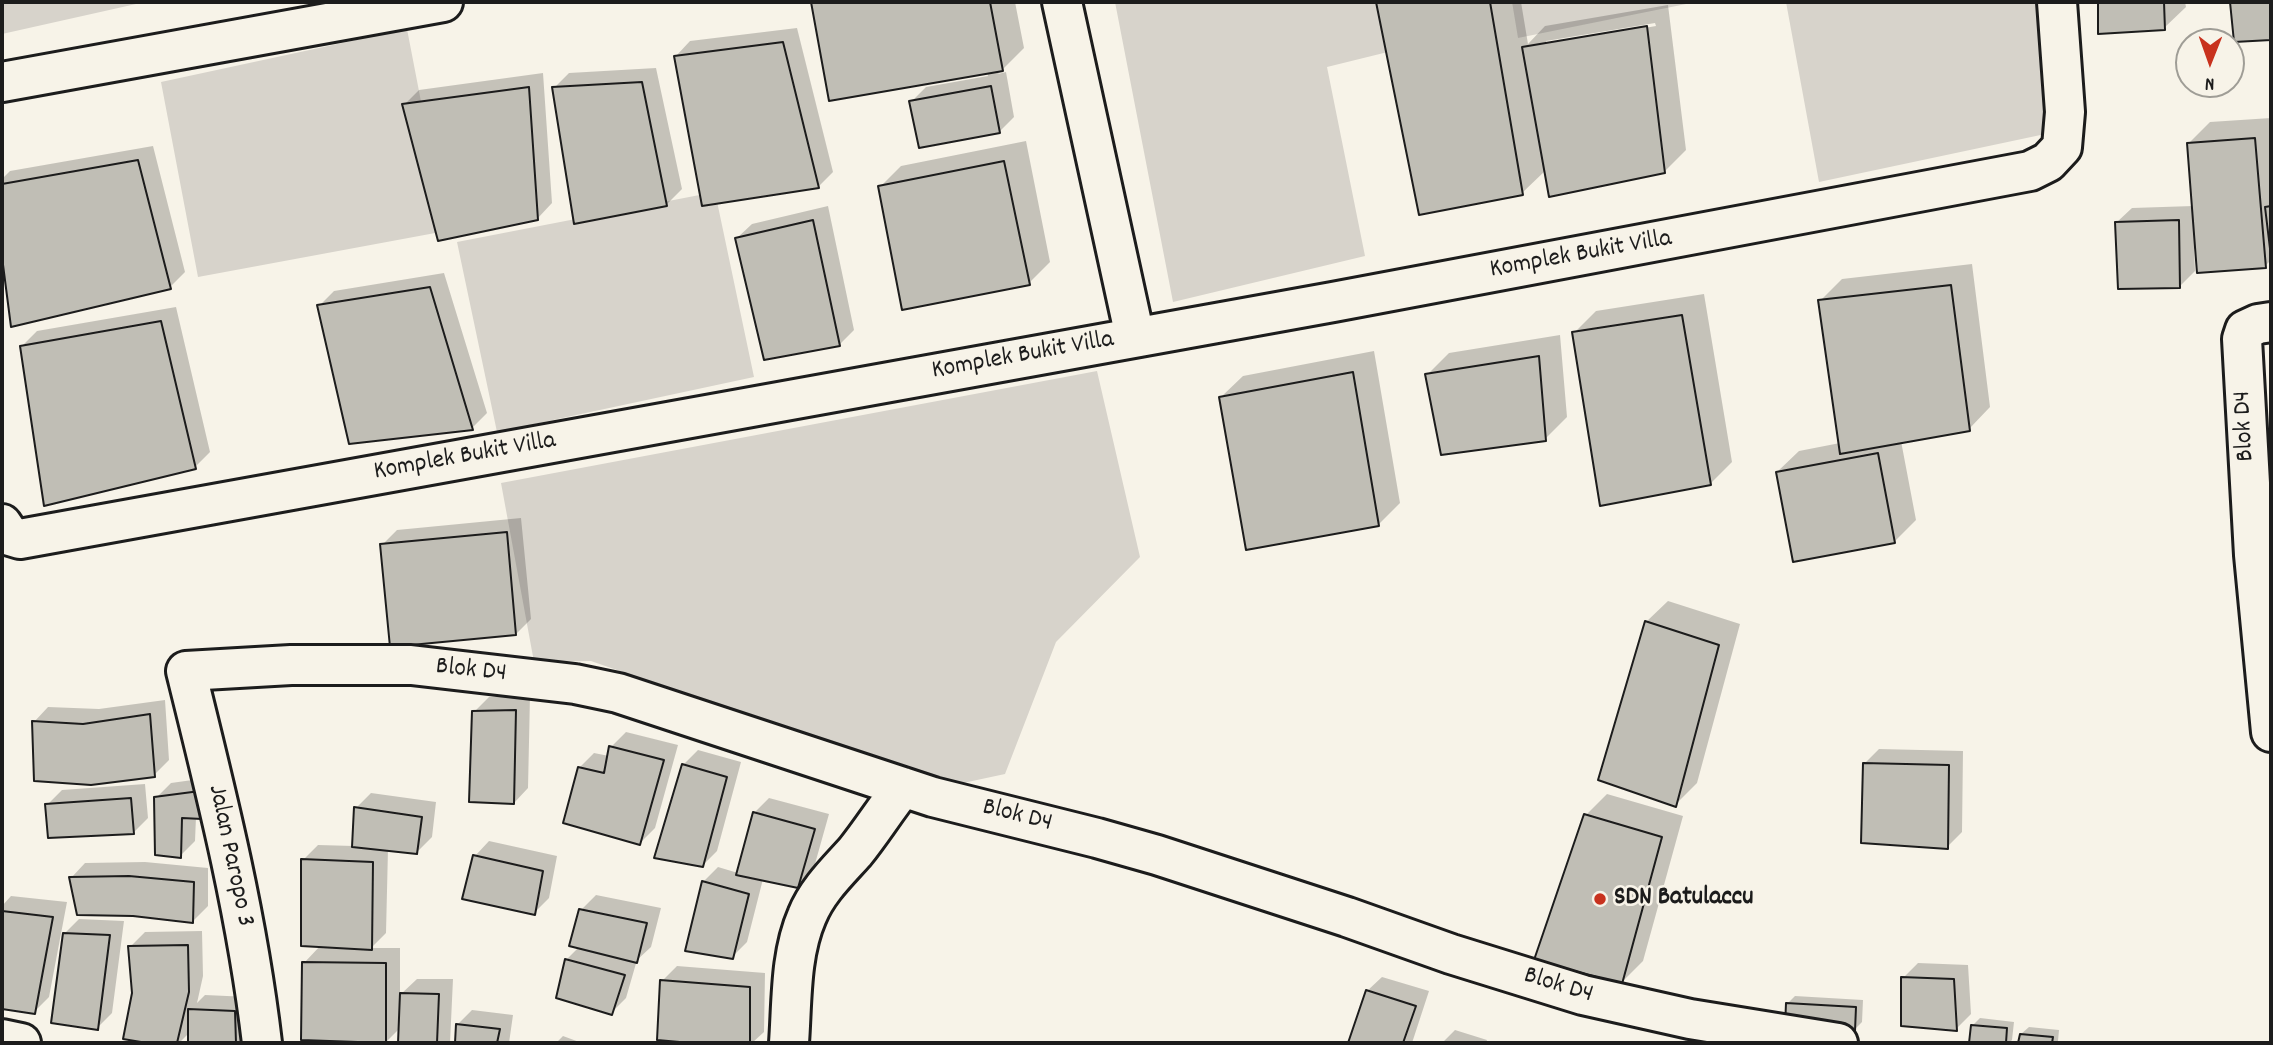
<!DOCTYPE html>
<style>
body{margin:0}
#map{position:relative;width:2273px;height:1045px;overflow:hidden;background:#f7f3e8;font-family:Dekko,sans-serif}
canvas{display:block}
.frame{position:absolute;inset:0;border:4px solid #1c1c1c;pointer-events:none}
.north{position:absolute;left:2175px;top:28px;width:70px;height:70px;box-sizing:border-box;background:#f7f3e8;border:2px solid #9f9d96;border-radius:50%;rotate:181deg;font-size:19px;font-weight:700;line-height:28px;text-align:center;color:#1c1c1c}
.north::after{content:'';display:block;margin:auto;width:24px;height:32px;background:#c8321e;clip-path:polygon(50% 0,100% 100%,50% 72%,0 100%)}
</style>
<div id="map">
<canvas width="2273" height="1045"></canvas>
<div class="frame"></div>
<div class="north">N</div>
</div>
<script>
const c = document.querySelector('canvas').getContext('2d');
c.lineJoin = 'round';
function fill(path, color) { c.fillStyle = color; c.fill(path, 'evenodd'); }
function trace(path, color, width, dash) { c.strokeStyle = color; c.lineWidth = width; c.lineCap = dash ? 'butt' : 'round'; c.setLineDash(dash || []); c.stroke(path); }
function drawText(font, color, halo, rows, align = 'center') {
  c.font = font + ' Dekko,sans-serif'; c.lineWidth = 5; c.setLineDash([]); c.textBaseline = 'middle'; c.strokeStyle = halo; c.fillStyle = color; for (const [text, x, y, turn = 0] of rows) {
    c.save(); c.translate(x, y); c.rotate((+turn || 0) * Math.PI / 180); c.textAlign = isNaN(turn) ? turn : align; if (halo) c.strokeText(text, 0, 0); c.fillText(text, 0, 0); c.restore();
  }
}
const green = new Path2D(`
 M 2,2 L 145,2 L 2,34 Z
 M 1115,2 L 1393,2 L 1404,48 L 1327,67 L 1365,256 L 1173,302 Z
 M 1512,2 L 1696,2 L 1518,38 Z
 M 1786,2 L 2039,2 L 2050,133 L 1819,182 Z
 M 407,29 L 446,231 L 198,277 L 161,82 Z
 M 715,192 L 754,377 L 497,432 L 457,242 Z
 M 1097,371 L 1140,557 L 1056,642 L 1005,774 L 949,786 L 591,661 L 534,662 L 501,483 Z`);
const shadow = new Path2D(`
 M 813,2 L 1015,2 L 1024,48 L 998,74 L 1006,72 L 1014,117 L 999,132 L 911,102 L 926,87 L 988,76 L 987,72 L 831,99 Z
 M 1378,2 L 1521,2 L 1528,44 L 1545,26 L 1668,5 L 1686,150 L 1665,171 L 1546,170 L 1522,193 L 1421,213 ZM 1655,23 L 1656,26 L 1546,45 L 1546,41 Z
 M 2099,2 L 2185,2 L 2186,7 L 2164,28 L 2100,32 Z
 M 797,28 L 833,172 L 818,187 L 676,56 L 690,41 Z
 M 656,68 L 682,189 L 667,204 L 554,88 L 569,73 Z
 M 543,73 L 552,203 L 537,219 L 404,105 L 419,90 Z
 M 2271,113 L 2271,260 L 2265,266 L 2194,249 L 2195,271 L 2180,286 L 2117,222 L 2132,208 L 2193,206 L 2188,144 L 2210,122 L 2271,118 Z
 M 1026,141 L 1050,262 L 1029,283 L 880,187 L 901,166 Z
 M 153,146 L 185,272 L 170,287 L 12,325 L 2,243 L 2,179 L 10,171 Z
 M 828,206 L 854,330 L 839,345 L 737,238 L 752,224 Z
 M 1972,264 L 1990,407 L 1969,429 L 1901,441 L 1916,520 L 1895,541 L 1777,472 L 1799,451 L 1840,443 L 1820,301 L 1842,279 Z
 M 444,273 L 487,413 L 472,428 L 319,306 L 334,291 Z
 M 1704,294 L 1732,462 L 1710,484 L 1574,333 L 1596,311 Z
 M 176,307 L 210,452 L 195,467 L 22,346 L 37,331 Z
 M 1560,335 L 1567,417 L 1545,439 L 1427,375 L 1449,353 Z
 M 1374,351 L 1400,503 L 1379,524 L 1221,397 L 1243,376 Z
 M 521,518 L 531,619 L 516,634 L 382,545 L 397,530 Z
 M 1668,601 L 1740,624 L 1697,783 L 1675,805 L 1646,622 Z
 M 530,696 L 528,788 L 514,803 L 474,712 L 489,697 Z
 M 165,700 L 169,760 L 154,775 L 34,722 L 48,707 L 99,709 Z
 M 626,732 L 678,745 L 655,828 L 640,843 L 579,768 L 594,753 L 609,756 L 611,747 Z
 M 1879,749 L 1963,751 L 1962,832 L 1947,847 L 1864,764 Z
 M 698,750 L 741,762 L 717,851 L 702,866 L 683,765 Z
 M 214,777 L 196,817 L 195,841 L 180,856 L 156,798 L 171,783 Z
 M 145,784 L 148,818 L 133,833 L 47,805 L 62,790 Z
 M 371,793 L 436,802 L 432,837 L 417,852 L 388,849 L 386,933 L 371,948 L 400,948 L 400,995 L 417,979 L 453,979 L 450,1043 L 400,1043 L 400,1028 L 385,1043 L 304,963 L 321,945 L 303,860 L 318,845 L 354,846 L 356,808 Z
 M 1607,794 L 1683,816 L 1643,961 L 1622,982 L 1586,815 Z
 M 769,798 L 829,814 L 813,871 L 798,886 L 763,879 L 747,942 L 732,957 L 703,882 L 718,867 L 738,873 L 754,813 Z
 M 489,841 L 557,856 L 549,898 L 534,913 L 475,856 Z
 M 145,862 L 208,868 L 208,906 L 193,921 L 71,878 L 85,863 Z
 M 596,895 L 661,908 L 651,947 L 637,960 L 626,998 L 611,1013 L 567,959 L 579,947 L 581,910 Z
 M 11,896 L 67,902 L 49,997 L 34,1012 L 2,1007 L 2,906 Z
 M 79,919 L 124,921 L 112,1013 L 97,1028 L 64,934 Z
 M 202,931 L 203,976 L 197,1003 L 205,995 L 249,997 L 250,1043 L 190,1043 L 190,1032 L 179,1043 L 157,1043 L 125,1038 L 133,993 L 130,947 L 145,932 Z
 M 1918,963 L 1968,965 L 1971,1014 L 1956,1029 L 1903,978 Z
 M 677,966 L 765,973 L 764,1032 L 752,1043 L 710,1043 L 659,1038 L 662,981 Z
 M 1382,977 L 1429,991 L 1412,1043 L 1350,1043 L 1367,991 Z
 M 1795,996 L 1863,1000 L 1862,1022 L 1855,1029 L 1787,1004 Z
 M 472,1010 L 513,1015 L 509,1043 L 456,1043 L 457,1025 Z
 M 1980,1018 L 2014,1022 L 2012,1040 L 2009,1043 L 1971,1043 L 1972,1026 Z
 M 2029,1027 L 2059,1030 L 2058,1041 L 2055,1043 L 2020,1043 L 2021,1034 Z
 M 1455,1030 L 1487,1040 L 1486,1043 L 1442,1043 Z
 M 563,1036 L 582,1043 L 556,1043 Z`);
const building = new Path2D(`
 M 811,2 L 990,2 L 1003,71 L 829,101 Z
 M 1376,2 L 1490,2 L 1523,195 L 1419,215 Z
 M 2098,2 L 2164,2 L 2165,30 L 2098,34 Z
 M 2230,2 L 2271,2 L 2271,40 L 2234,42 Z
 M 1647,26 L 1665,173 L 1549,197 L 1522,47 Z
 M 783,42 L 819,188 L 702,206 L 674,56 Z
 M 642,82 L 667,206 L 574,224 L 552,87 Z
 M 991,86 L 1000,133 L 919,148 L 909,101 Z
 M 529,87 L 538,220 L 438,241 L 402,104 Z
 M 2255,138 L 2266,268 L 2197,273 L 2187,143 Z
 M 138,160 L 171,289 L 11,327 L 2,257 L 2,184 Z
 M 1004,161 L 1030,285 L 902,310 L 878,186 Z
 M 2271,206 L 2271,257 L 2265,207 Z
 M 813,220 L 840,346 L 764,360 L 735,238 Z
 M 2179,220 L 2180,288 L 2118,289 L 2115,222 Z
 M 1951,285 L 1970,431 L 1840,454 L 1818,300 Z
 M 430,287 L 473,430 L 349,444 L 317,305 Z
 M 1682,315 L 1711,485 L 1600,506 L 1572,332 Z
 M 161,321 L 196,469 L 44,506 L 20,346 Z
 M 1539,356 L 1546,441 L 1441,455 L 1425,374 Z
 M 1353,372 L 1379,526 L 1246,550 L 1219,397 Z
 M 1878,453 L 1895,543 L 1793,562 L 1776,472 Z
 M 507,532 L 516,635 L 390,647 L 380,544 Z
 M 1645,621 L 1719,645 L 1676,807 L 1598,780 Z
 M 516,710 L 514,804 L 469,802 L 472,711 Z
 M 150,714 L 155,777 L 91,785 L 34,781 L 32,721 L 83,724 Z
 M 609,746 L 664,760 L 640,845 L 563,823 L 578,767 L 604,773 Z
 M 1863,763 L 1949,765 L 1948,849 L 1861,843 Z
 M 682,764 L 727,777 L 703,867 L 654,858 Z
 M 200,791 L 202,819 L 182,818 L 181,858 L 155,855 L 154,797 Z
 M 131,798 L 134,834 L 48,838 L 45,804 Z
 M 354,807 L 422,817 L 417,854 L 352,847 Z
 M 753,812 L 815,829 L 798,888 L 736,875 Z
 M 1584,814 L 1662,837 L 1622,984 L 1534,960 Z
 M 473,855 L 543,871 L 535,915 L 462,899 Z
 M 301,859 L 373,862 L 372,950 L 301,946 Z
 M 129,876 L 194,882 L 193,923 L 133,916 L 77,915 L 69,877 Z
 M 702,881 L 749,894 L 733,959 L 685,951 Z
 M 579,909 L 647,923 L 637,963 L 569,946 Z
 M 2,911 L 53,917 L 35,1014 L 2,1009 Z
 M 63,933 L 110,935 L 98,1030 L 51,1023 Z
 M 188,945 L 189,992 L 177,1043 L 147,1043 L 123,1039 L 132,993 L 128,946 Z
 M 565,959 L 625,975 L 612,1015 L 556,998 Z
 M 302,962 L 386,963 L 386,1043 L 301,1040 Z
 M 1901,977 L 1954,979 L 1957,1031 L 1901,1026 Z
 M 660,980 L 750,987 L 750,1043 L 691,1043 L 657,1040 Z
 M 1366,990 L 1416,1006 L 1403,1043 L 1348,1043 Z
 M 400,993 L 439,994 L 437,1043 L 398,1043 Z
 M 1786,1003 L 1856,1007 L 1855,1031 L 1785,1027 Z
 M 188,1009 L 235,1011 L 236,1043 L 188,1043 Z
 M 456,1024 L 500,1029 L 497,1043 L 455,1043 Z
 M 1971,1025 L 2007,1028 L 2006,1043 L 1969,1043 Z
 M 2020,1034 L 2053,1037 L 2052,1043 L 2018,1043 Z`);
const minor = new Path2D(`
 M 1062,2 L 1135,337
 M 2,82 L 443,2
 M 2271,322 L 2258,324 L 2245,330 L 2242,339 L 2254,555 L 2271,732
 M 2,524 L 10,536 L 20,539 L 1333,302 L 2030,171 L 2048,162 L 2062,147 L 2065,112 L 2057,2
 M 2,1039 L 21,1043
 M 262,1043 C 247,915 217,796 186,671 L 291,665 L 411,665 L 575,684 L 618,693 L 933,797 L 1097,838 L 1157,855 L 1347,917 L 1451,954 L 1583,995 L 1690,1019 L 1838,1043
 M 789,1043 C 792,1002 790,955 807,916 C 817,891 837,872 855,852 C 872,831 886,808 903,787`);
const markers = [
 [1600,899,7,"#c8321e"]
];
const streetNames = [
 ["Komplek Bukit Villa",1581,256,-10],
 ["Komplek Bukit Villa",1023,357,-10],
 ["Blok D4",2246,426,-93],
 ["Komplek Bukit Villa",465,458,-10],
 ["Blok D4",471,672,6],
 ["Blok D4",1017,817,14],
 ["Jalan Paropo 3",229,856,78],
 ["Blok D4",1558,987,17]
];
const poiNames = [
 ["SDN Batulaccu",1614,899]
];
fill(green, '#d7d3cb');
fill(shadow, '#0003');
fill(building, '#c0beb5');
trace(building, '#1c1c1c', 2);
trace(minor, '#1c1c1c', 44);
trace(minor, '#f7f3e8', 38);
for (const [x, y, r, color] of markers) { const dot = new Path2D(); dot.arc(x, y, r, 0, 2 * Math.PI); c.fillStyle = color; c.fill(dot); trace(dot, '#f7f3e8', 2.5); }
drawText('26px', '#1c1c1c', '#f7f3e8', streetNames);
drawText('bold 26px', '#1c1c1c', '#f7f3e8', poiNames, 'left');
</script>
